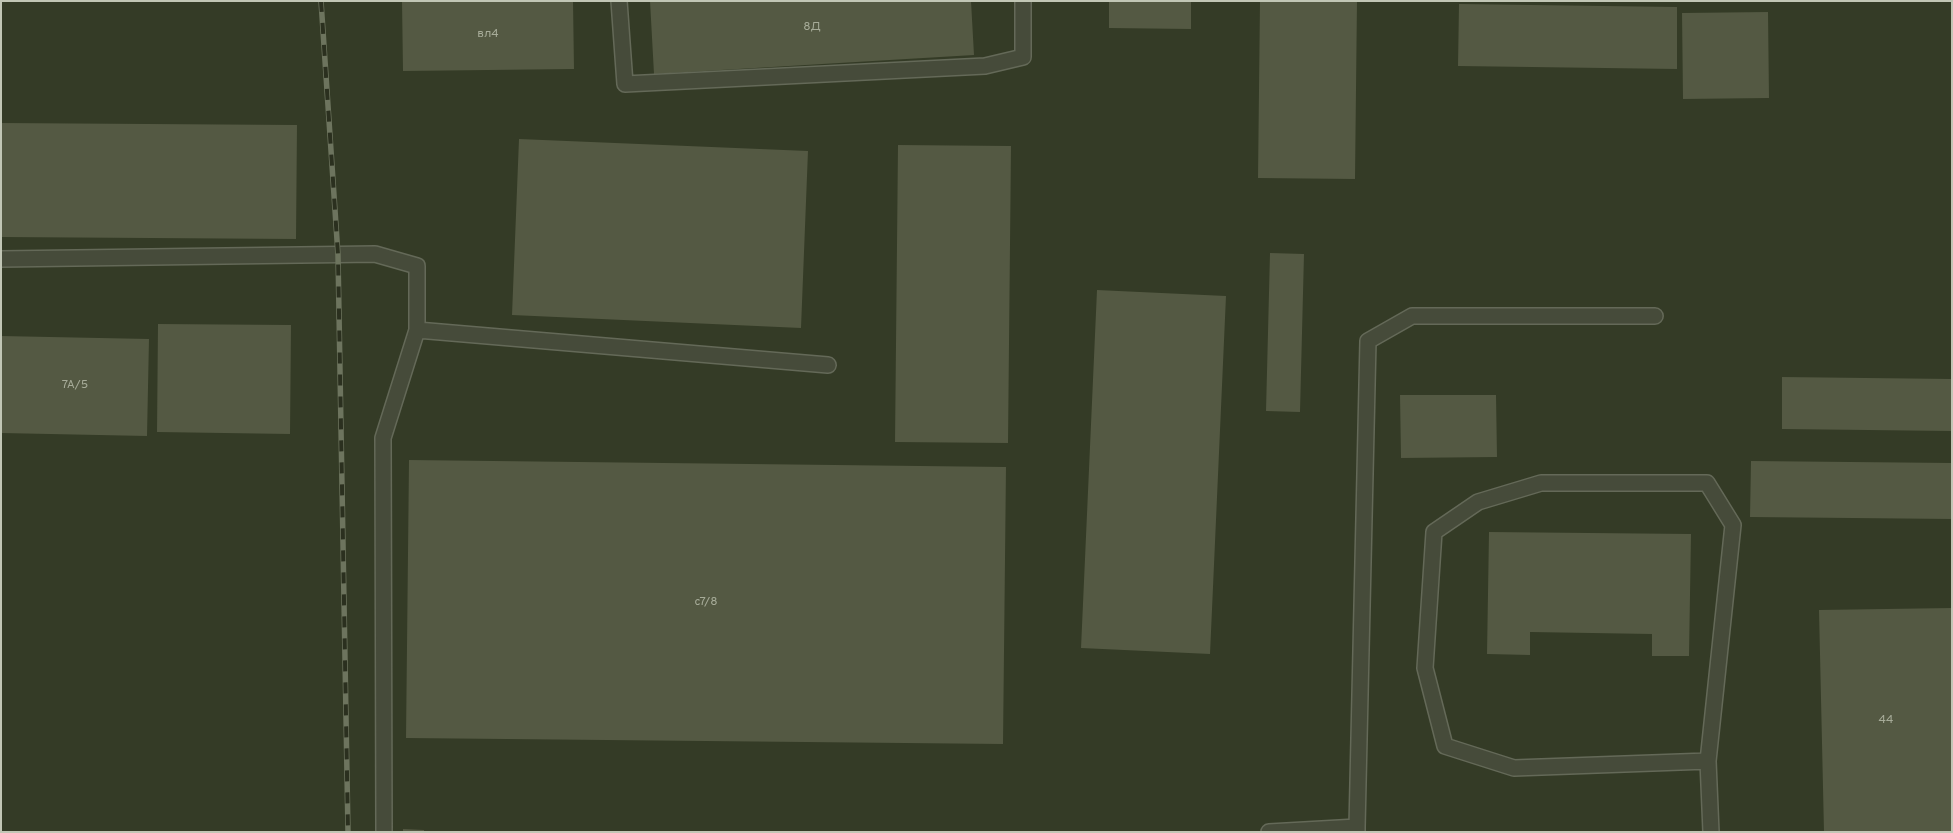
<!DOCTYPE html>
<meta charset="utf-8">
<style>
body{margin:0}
#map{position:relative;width:1953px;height:833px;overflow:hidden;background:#343b26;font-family:Overpass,sans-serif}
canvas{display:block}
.frame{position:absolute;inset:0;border:2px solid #c1c6b5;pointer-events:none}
</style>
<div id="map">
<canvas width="1953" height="833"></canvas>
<div class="frame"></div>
</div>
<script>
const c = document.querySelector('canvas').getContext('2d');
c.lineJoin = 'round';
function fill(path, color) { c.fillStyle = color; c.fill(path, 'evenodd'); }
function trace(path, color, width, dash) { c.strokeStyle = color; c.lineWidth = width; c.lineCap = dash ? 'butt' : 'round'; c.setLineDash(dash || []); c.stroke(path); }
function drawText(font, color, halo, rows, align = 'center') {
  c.font = font + ' Overpass,sans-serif'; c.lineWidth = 4.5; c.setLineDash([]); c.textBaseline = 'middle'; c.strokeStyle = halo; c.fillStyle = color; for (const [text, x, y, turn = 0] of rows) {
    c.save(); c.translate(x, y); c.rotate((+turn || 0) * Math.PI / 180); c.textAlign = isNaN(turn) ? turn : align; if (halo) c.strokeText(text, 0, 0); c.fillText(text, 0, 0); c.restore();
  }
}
const building = new Path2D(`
 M 402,1 L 573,1 L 574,69 L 403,71 Z
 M 650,1 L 971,1 L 974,55 L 654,74 Z
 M 1109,1 L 1191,1 L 1191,29 L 1109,28 Z
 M 1260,1 L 1357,1 L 1355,179 L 1258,178 Z
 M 1459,4 L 1677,7 L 1677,69 L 1458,66 Z
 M 1768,12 L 1769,98 L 1683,99 L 1682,13 Z
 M 1,123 L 297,125 L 296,239 L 1,237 Z
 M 519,139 L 808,151 L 801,328 L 512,315 Z
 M 898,145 L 1011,146 L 1008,443 L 895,442 Z
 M 1270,253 L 1304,254 L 1300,412 L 1266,411 Z
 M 1097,290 L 1226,296 L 1210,654 L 1081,648 Z
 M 158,324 L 291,325 L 290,434 L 157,432 Z
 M 1,336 L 149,339 L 147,436 L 1,433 Z
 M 1782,377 L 1952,379 L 1952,431 L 1782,429 Z
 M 1400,395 L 1496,395 L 1497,457 L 1401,458 Z
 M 409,460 L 1006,467 L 1003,744 L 406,738 Z
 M 1751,461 L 1952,463 L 1952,519 L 1750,517 Z
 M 1489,532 L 1691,534 L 1689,656 L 1652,656 L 1652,634 L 1530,632 L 1530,655 L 1487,654 Z
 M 1952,608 L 1952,832 L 1824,832 L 1819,610 Z
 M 403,829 L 424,830 L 424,832 L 403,832 Z`);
const service = new Path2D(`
 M 619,1 L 625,84 L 985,66 L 1023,57 L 1023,1
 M 1,259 L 375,254 L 417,266 L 417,330
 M 1708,761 L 1514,768 L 1445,746 L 1425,668 L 1434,532 L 1478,502 L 1541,483 L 1707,483 L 1733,525 L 1708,761 L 1711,832
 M 1357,827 L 1368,341 L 1412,316 L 1655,316
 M 384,832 L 383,438 L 417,330 L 828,365
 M 1269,832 L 1357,827 L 1357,832`);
const rail = new Path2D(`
 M 321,1 L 338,255 L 348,832`);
const numberNames = [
 ["8Д",812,28],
 ["вл4",488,35],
 ["7А/5",75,386],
 ["с7/8",706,603],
 ["44",1886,721]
];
fill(building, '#545943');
trace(service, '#646958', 18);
trace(service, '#464b3a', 15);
trace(rail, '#6d745e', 5.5);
trace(rail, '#2b301f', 4, [11]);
drawText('12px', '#a6ab98', null, numberNames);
</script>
